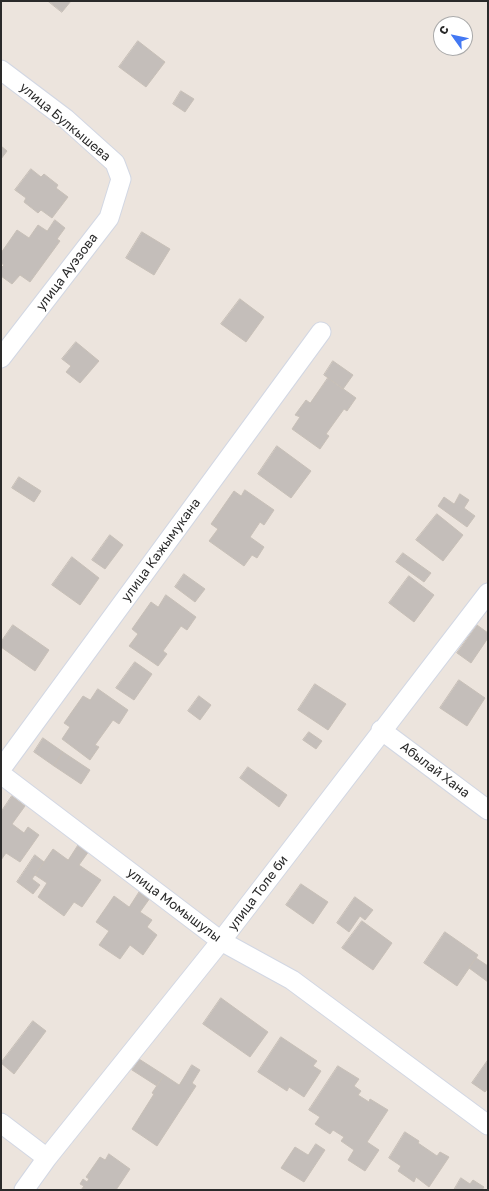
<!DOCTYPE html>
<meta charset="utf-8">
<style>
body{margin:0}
#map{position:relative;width:489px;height:1191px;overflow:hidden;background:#ece4dd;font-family:"Golos Text",sans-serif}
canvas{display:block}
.frame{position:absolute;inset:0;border:2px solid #2a2a2a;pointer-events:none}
.north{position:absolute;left:433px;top:16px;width:40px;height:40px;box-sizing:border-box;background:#fff;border:1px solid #aaa;border-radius:50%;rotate:303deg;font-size:11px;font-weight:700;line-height:16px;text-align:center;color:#2a2a2a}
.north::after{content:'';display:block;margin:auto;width:14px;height:18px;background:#4378f3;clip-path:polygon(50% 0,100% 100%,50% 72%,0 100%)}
</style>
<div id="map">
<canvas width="489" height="1191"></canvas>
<div class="frame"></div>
<div class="north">С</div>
</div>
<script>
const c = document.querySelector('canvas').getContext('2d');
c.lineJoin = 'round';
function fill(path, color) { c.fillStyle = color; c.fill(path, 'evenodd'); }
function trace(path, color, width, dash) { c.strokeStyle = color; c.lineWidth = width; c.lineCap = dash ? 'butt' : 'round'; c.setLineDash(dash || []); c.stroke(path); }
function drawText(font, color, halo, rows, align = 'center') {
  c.font = font + ' "Golos Text",sans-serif'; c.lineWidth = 3; c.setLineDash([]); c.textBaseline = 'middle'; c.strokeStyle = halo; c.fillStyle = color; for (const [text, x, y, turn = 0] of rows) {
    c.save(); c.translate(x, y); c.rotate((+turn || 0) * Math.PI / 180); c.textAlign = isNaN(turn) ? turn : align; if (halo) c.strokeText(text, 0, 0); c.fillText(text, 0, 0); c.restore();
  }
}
const building = new Path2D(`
 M 48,1 L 71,1 L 62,12 Z
 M 138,41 L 165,62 L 146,87 L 119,67 Z
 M 181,91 L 194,99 L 185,112 L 173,104 Z
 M 1,146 L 7,151 L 1,159 Z
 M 31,169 L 41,177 L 44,174 L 58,185 L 56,188 L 68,197 L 52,218 L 41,210 L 38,213 L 24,202 L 26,198 L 15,190 Z
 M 55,220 L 65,228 L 57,239 L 60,241 L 30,282 L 20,275 L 12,284 L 1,276 L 1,268 L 4,265 L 1,263 L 1,253 L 17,230 L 29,238 L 38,225 L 47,231 Z
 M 142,232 L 170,249 L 154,275 L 126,258 Z
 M 240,299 L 264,317 L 246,342 L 221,324 Z
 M 76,342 L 99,361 L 80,383 L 66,372 L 71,366 L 62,359 Z
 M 333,361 L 353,375 L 343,389 L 324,375 Z
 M 328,378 L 356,398 L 347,411 L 344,409 L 326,434 L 329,436 L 320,449 L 292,429 L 300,417 L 295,415 L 306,400 L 310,403 Z
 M 277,446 L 311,471 L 291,498 L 258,474 Z
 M 19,477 L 41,491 L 34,502 L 12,488 Z
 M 245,490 L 274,510 L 264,525 L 260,522 L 250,537 L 264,547 L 257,558 L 252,555 L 244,566 L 209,541 L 218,529 L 211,524 L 234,491 L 241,496 Z
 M 460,494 L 469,500 L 464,508 L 475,516 L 467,527 L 438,506 L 444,497 L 454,504 Z
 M 437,514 L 463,535 L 443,561 L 416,540 Z
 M 110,535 L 123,545 L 105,569 L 92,560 Z
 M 403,553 L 431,573 L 424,582 L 396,562 Z
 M 72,557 L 99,578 L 80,605 L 52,585 Z
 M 184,574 L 205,589 L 195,602 L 175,587 Z
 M 409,576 L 434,595 L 414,622 L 389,603 Z
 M 166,595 L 196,617 L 187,630 L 181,626 L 163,651 L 167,654 L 158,666 L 129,646 L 138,634 L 132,629 L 151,602 L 158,607 Z
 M 13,625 L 49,650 L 35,671 L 1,647 L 1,642 Z
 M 477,625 L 488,633 L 488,638 L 471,663 L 457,653 Z
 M 135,662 L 152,674 L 134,700 L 116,688 Z
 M 459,680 L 485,698 L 467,726 L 440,708 Z
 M 315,684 L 346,704 L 328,730 L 298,710 Z
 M 98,689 L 128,710 L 119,724 L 113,720 L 95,745 L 99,747 L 90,760 L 62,739 L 70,727 L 64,723 L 83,696 L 90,700 Z
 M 199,696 L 211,705 L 200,720 L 188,711 Z
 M 309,732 L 322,741 L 316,749 L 303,740 Z
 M 43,738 L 63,752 L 54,766 L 34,752 Z
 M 63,752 L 90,770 L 81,784 L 54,766 Z
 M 248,767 L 287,795 L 279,807 L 240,778 Z
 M 12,796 L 25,806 L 12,824 L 24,833 L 28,827 L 39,835 L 20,862 L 6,853 L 1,860 L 1,812 Z
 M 79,844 L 89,851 L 79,865 L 101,880 L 82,907 L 74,902 L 64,916 L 38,897 L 47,883 L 35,875 L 53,849 L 68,860 Z
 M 35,855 L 44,862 L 32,879 L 40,885 L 33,894 L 17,882 Z
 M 301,884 L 328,902 L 313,924 L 286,905 Z
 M 140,891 L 150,898 L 140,912 L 152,920 L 147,927 L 157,935 L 143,955 L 130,945 L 120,959 L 99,945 L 109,931 L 96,922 L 114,896 L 129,907 Z
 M 355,897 L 373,910 L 365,920 L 360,916 L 349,932 L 337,923 Z
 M 362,921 L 392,943 L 373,970 L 342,948 Z
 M 445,932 L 478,955 L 457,986 L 424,963 Z
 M 476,958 L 488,966 L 488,982 L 469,968 Z
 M 221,998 L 268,1032 L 250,1057 L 203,1024 Z
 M 33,1021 L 46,1031 L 14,1074 L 1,1063 Z
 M 281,1037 L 317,1061 L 313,1066 L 321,1071 L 304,1097 L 289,1087 L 287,1091 L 258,1072 Z
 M 139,1059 L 164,1075 L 157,1086 L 132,1070 Z
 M 488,1060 L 488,1088 L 485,1092 L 472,1083 Z
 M 192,1065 L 200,1070 L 192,1083 L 196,1086 L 157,1146 L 132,1129 L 154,1094 L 152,1093 L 164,1075 L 179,1085 Z
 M 338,1066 L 359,1079 L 354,1086 L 361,1091 L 358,1095 L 369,1102 L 370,1099 L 388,1110 L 367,1142 L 379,1150 L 365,1171 L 348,1160 L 354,1150 L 341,1141 L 344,1137 L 333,1130 L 330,1134 L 315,1124 L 320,1117 L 309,1110 Z
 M 405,1132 L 419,1141 L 418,1143 L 437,1156 L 440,1152 L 449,1157 L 429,1187 L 416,1177 L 414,1182 L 398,1171 L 401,1166 L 389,1158 Z
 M 316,1144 L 325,1150 L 304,1182 L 281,1168 L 295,1147 L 308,1155 Z
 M 109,1154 L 130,1169 L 116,1190 L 81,1190 L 84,1186 L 80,1184 L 83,1179 L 87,1182 L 89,1179 L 86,1177 L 100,1157 L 105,1160 Z
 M 461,1178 L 470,1184 L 473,1180 L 484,1187 L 482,1190 L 454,1190 Z`);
const street = new Path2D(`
 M 1,70 L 66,119 L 115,163 L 121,179 L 109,218 L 1,358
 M 381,730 L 488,810
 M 1,769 L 321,332
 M 1,774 L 221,941 L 292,980 L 488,1125
 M 1,1123 L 47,1158
 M 24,1190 L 47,1158 L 221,941 L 488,593`);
const streetNames = [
 ["улица Булкышева",65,122,40],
 ["улица Ауэзова",67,272,-53],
 ["улица Кажымукана",161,550,-54],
 ["Абылай Хана",435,770,37],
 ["улица Толе би",258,893,-53],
 ["улица Момышулы",174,905,37]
];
fill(building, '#c4beba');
trace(building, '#c7bfb7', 1);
trace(street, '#d2d7e3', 21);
trace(street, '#fff', 19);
drawText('13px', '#2a2a2a', '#fff', streetNames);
</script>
